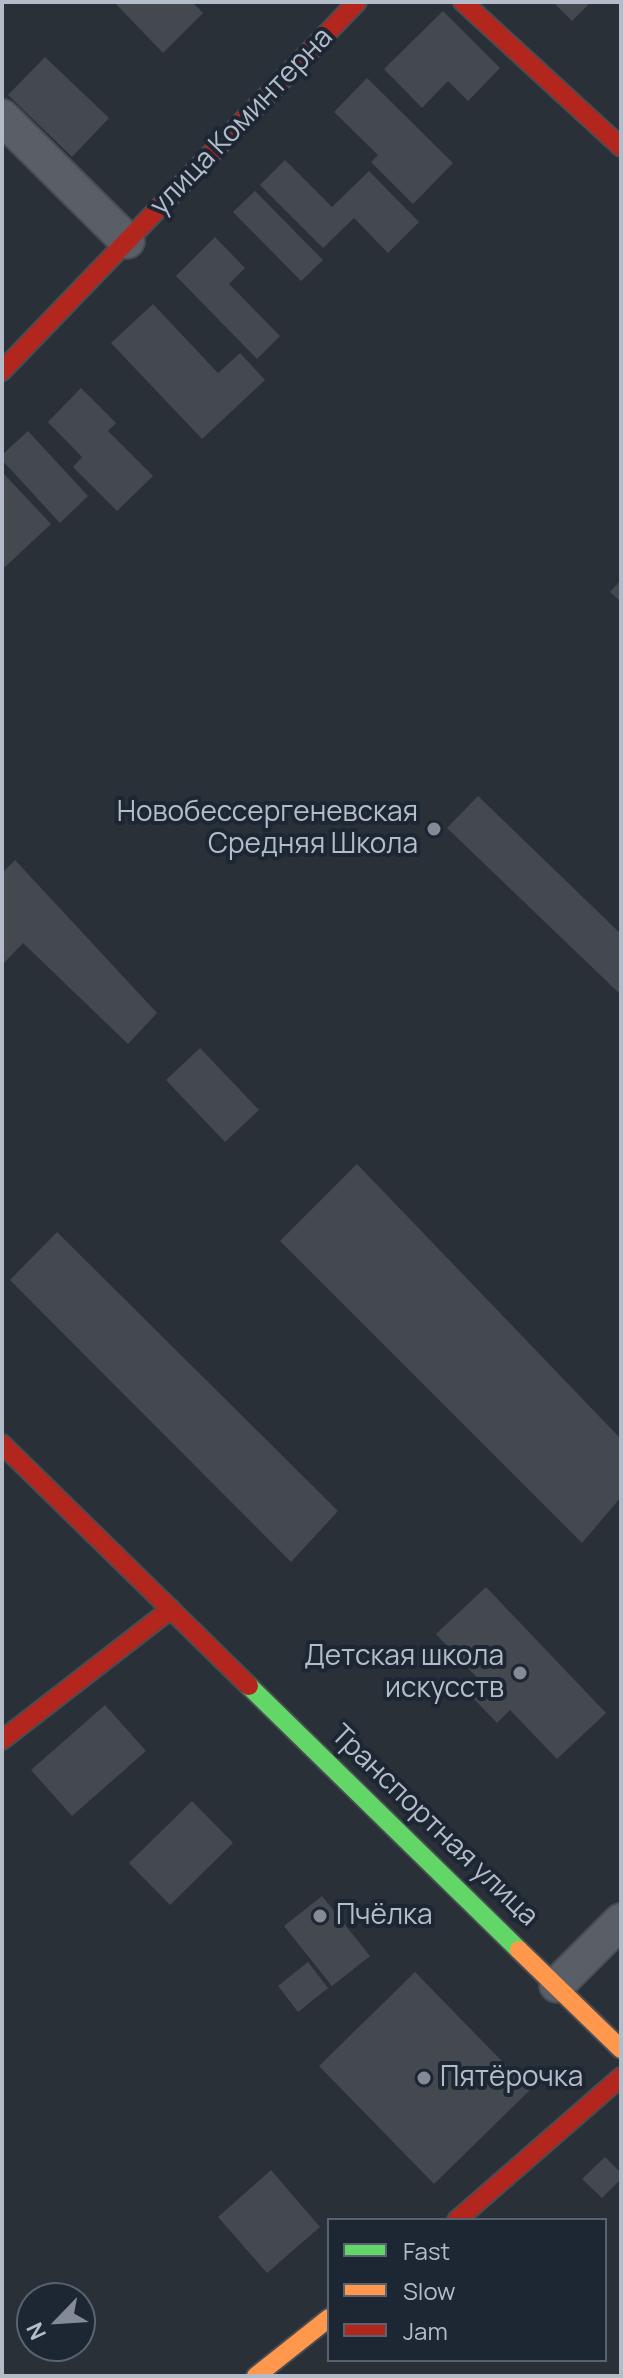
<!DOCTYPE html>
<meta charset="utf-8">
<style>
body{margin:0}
#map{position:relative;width:623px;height:2378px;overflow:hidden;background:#2a3038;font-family:Manrope,sans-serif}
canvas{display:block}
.frame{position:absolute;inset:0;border:4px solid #b4bcc9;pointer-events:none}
.legend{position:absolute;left:327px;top:2218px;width:280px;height:144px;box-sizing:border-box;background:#1d2633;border:2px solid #59626f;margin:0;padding:10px 14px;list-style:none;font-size:24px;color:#b4bcc9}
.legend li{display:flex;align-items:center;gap:16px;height:40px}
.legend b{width:40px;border:2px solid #59626f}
.north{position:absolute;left:16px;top:2282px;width:80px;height:80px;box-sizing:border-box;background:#1d2633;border:2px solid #59626f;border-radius:50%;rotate:245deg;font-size:22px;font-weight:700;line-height:32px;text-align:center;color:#b4bcc9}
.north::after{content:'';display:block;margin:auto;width:28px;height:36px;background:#848b96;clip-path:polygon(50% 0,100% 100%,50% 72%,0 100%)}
</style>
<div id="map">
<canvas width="623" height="2378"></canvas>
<div class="frame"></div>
<ul class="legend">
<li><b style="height:10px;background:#63d668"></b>Fast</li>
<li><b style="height:10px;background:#ff974d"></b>Slow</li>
<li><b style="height:10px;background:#b3261e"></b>Jam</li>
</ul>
<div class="north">N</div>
</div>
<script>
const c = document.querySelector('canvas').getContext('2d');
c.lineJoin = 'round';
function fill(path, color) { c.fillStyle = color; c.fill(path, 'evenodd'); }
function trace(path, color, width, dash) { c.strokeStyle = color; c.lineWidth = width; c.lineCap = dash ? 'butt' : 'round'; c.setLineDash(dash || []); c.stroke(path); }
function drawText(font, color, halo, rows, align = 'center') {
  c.font = font + ' Manrope,sans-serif'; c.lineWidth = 8; c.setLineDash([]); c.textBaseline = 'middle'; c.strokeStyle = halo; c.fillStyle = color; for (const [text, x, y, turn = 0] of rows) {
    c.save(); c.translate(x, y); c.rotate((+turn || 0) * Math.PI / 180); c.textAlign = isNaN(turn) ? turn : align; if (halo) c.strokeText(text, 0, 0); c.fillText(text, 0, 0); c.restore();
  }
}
const building = new Path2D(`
 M 114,2 L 192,2 L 203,13 L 163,53 Z
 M 553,2 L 591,2 L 572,21 Z
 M 443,11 L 500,68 L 468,101 L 448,81 L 422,108 L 384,69 Z
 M 45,57 L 109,118 L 72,157 L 8,95 Z
 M 367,78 L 453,163 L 413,204 L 371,162 L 378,155 L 334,112 Z
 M 285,160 L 332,207 L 369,171 L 419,222 L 388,253 L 354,218 L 323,248 L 260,185 Z
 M 255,191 L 323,260 L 301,281 L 233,212 Z
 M 215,237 L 245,268 L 229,284 L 280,336 L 257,359 L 176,276 Z
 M 153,304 L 218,373 L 240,353 L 265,380 L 202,439 L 111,343 Z
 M 81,388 L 116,423 L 108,431 L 153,476 L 117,511 L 73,467 L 82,457 L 48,422 Z
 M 28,431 L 88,496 L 60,523 L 2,460 L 2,455 Z
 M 2,472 L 51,524 L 5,567 L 2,564 Z
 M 621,580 L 621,602 L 610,592 Z
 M 478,796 L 621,934 L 621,995 L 447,828 Z
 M 15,860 L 157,1013 L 128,1044 L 23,943 L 2,965 L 2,873 Z
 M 200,1048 L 259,1110 L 225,1142 L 166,1080 Z
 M 357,1164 L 621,1439 L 621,1497 L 582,1543 L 280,1241 Z
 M 57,1232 L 338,1511 L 291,1562 L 10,1280 Z
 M 486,1587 L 606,1713 L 557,1759 L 510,1710 L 497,1723 L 472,1697 L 484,1685 L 436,1634 Z
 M 105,1705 L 146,1751 L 72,1816 L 31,1770 Z
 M 192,1801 L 233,1843 L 170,1905 L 129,1863 Z
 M 322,1896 L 370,1956 L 332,1986 L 284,1926 Z
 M 308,1962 L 328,1988 L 298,2012 L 278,1986 Z
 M 415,1972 L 530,2090 L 434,2184 L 319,2066 Z
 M 605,2157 L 621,2173 L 621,2179 L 602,2198 L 582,2179 Z
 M 271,2170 L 320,2227 L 267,2273 L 218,2217 Z`);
const street = new Path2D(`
 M 2,117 L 127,241
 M 557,1985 L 621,1921`);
const fast = new Path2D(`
 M 249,1686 L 519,1950`);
const slow = new Path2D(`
 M 519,1950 L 621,2049
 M 256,2376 L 329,2318`);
const jam = new Path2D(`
 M 463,2 L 621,147
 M 2,371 L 357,2
 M 2,1444 L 249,1686
 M 2,1740 L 171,1609
 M 457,2220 L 621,2077`);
const markers = [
 [434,829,8,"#848b96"],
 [520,1673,8,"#848b96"],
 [320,1916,8,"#848b96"],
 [424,2078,8,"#848b96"]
];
const streetNames = [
 ["улица Коминтерна",242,122,-46],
 ["Транспортная улица",434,1826,44]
];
const poiNames = [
 ["Новобессергеневская",418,813],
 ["Средняя Школа",418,845],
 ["Детская школа",504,1657],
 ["искусств",504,1689],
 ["Пчёлка",336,1916,"left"],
 ["Пятёрочка",440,2078,"left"]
];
fill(building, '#444950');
trace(street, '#484c53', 38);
trace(fast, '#484c53', 22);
trace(slow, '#484c53', 22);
trace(jam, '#484c53', 22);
trace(street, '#5a5e66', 34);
trace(fast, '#63d668', 18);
trace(slow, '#ff974d', 18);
trace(jam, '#b3261e', 18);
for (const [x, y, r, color] of markers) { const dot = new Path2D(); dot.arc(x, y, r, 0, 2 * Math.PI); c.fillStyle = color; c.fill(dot); trace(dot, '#1d2633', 3); }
drawText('28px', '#b4bcc9', '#1d2633', streetNames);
drawText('28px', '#b4bcc9', '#1d2633', poiNames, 'right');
</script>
